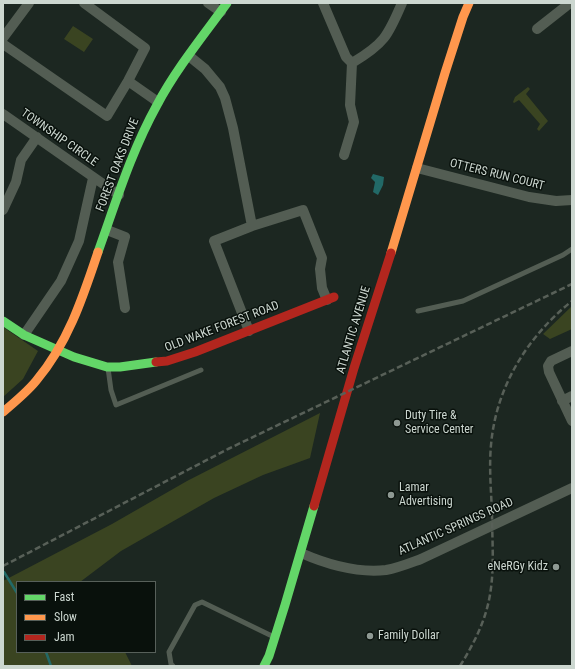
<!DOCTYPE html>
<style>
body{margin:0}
#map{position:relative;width:575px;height:669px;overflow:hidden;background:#1c2721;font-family:"Roboto Condensed",sans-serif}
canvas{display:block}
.frame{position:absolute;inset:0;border:4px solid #ccd7d0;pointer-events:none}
.legend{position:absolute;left:16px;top:581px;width:140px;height:72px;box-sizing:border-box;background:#09110c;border:1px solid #57605a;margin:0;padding:5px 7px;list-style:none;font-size:12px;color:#ccd7d0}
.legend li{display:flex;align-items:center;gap:8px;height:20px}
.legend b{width:20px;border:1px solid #57605a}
</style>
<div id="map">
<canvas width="575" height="669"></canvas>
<div class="frame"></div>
<ul class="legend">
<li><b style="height:5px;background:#63d668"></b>Fast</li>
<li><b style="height:5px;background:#ff974d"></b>Slow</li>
<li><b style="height:5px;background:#b3261e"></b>Jam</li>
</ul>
</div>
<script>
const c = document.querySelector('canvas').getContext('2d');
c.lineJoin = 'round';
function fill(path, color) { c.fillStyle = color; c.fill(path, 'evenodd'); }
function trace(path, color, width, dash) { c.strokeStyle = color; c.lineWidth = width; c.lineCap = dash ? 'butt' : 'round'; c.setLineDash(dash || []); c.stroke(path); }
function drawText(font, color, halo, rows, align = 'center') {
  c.font = font + ' "Roboto Condensed",sans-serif'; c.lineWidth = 3; c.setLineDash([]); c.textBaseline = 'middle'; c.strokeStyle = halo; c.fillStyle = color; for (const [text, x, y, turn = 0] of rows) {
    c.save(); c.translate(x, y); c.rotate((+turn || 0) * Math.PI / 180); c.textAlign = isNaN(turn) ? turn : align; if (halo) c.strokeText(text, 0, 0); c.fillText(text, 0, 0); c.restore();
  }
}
const green = new Path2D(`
 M 73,26 L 93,39 L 84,52 L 64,39 Z
 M 528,87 L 530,89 L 526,94 L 548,121 L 539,131 L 537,129 L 540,124 L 519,100 L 514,103 L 513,102 L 515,97 Z
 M 572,306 L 572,329 L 550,339 L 543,334 Z
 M 3,327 L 38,351 L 23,379 L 3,397 Z
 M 320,413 L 310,458 L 263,475 L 214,498 L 121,551 L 80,582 L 17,582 L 17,652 L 125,652 L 132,666 L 3,666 L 3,581 L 112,524 L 187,481 Z`);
const water = new Path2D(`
 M 373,174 L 384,177 L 383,185 L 378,195 L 373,192 L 375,182 L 371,178 Z`);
const stream = new Path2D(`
 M 4,572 L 17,593
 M 46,652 L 51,666`);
const lane = new Path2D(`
 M 418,311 L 463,301 L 563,255 L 572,249
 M 108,368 L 111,390 L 116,405 L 201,370
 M 173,666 L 171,664 L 169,652 L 195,605 L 202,602 L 274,637`);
const street = new Path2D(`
 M 208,3 L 221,12
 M 323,3 L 346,57 L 352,63 C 384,44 388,36 402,3
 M 537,29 L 570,3
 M 3,38 L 29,3
 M 3,44 L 107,116 L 128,81 L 145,48 L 84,3
 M 189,56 L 205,69 L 220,87 L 225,98 L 233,128 L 252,226 L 303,210 L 322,258 L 320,269 L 322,288 L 327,300
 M 128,81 L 158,102
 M 3,114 L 119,195
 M 344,155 L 354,122 L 350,105 L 352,63
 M 417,168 L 529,197 L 556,201 L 572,200
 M 3,210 L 16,182 L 21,160 L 37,137
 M 107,230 L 125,237 L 118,262 L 125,308
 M 249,331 L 214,241 L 252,226
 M 24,335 L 61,281 L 79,241 L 93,178
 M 572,351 L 551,361 L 548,366 L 549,372 L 572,421
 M 562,401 L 572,396
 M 301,553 C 326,564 358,573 386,570 C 398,568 410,563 421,559 L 572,488`);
const fast = new Path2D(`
 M 98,252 C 116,202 131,152 157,105 C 176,69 203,36 227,3
 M 3,321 L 24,335 L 74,357 L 107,367 L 120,367 L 156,362
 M 264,666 L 269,656 L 285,605 L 314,506`);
const slow = new Path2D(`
 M 391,253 L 445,73 L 463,17 L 469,3
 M 3,412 C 15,402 27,392 36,381 C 68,343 83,297 98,252`);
const jam = new Path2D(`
 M 156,362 L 167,361 L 195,352 L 334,297
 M 314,506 L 354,368 L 391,253`);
const rail = new Path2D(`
 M 3,566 L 228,449 L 572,284
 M 460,666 C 473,645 484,624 489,600 C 495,571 492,541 492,512 C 491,490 489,467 491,445 C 496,387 527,337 572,301`);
const markers = [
 [397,423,4,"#8e9993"],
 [391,495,4,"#8e9993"],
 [556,567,4,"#8e9993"],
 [370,636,4,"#8e9993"]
];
const streetNames = [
 ["TOWNSHIP CIRCLE",59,138,35],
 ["FOREST OAKS DRIVE",118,165,-69],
 ["OTTERS RUN COURT",497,175,14],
 ["OLD WAKE FOREST ROAD",222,327,-21],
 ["ATLANTIC AVENUE",354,330,-73],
 ["ATLANTIC SPRINGS ROAD",456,527,-24]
];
const poiNames = [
 ["Duty Tire &",405,416],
 ["Service Center",405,430],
 ["Lamar",399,488],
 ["Advertising",399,502],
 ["eNeRGy Kidz",548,567,"right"],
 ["Family Dollar",378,636]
];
fill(green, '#3a4421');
fill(water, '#226967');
trace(stream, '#226967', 2.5);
trace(lane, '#535d53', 5);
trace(street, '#535d53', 10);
trace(fast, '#63d668', 9);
trace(slow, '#ff974d', 9);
trace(jam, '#b3261e', 9);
trace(rail, '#586058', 2.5, [6, 3]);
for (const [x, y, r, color] of markers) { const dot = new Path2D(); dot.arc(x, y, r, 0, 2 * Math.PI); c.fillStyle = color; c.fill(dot); trace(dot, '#09110c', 1.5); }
drawText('12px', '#ccd7d0', '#09110c', streetNames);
drawText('12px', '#ccd7d0', '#09110c', poiNames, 'left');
</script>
